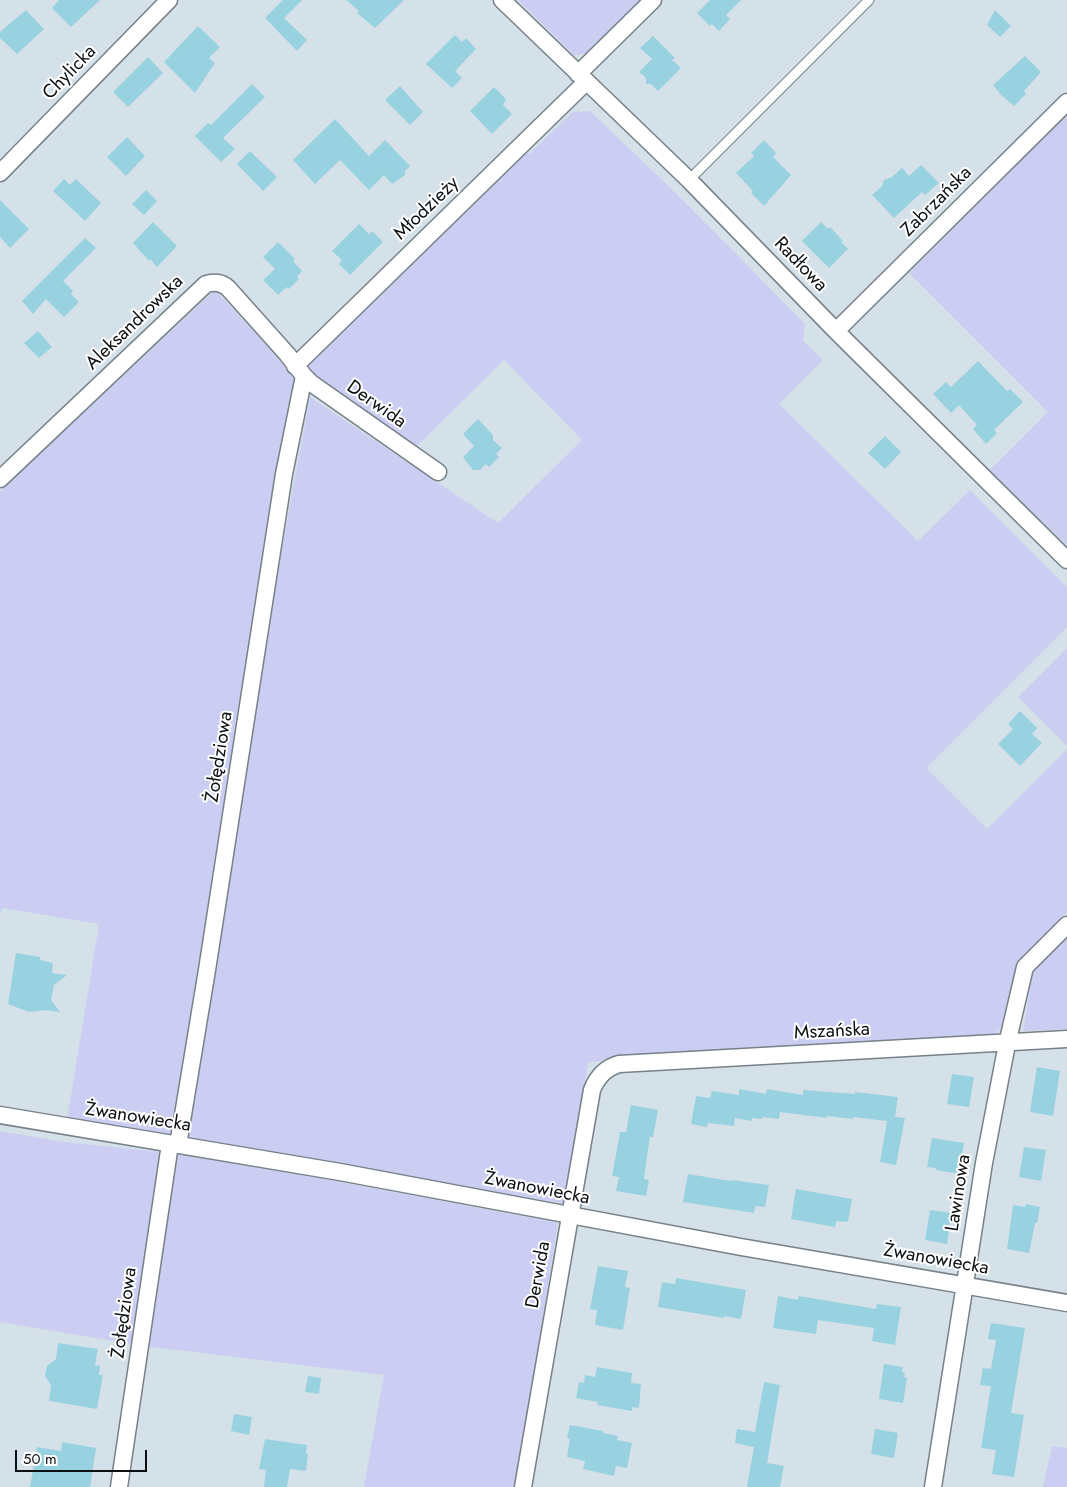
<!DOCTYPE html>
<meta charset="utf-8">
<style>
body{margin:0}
#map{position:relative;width:1067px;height:1487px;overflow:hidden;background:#d5e1e9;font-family:Jost,sans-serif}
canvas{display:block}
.scale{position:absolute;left:15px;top:1450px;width:132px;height:22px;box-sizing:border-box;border:2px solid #0b0f12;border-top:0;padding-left:6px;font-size:15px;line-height:18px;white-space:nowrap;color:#0b0f12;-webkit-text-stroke:4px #fff;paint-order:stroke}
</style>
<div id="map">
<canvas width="1067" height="1487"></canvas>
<div class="scale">50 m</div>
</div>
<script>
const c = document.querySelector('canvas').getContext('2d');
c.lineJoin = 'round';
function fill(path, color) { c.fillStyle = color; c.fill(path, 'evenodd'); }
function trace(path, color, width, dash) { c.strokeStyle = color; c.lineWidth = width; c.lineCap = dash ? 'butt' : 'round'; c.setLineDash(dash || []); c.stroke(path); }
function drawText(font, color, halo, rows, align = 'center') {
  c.font = font + ' Jost,sans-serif'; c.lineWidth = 4; c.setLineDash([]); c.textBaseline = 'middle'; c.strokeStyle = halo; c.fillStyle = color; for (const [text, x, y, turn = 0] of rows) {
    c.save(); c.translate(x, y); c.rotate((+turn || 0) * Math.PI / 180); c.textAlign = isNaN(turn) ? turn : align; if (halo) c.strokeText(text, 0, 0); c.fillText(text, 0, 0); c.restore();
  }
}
const green = new Path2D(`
 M 518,0 L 645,0 L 591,53 L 574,55 Z
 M 590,111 L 681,198 L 805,324 L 803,341 L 823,360 L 779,404 L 918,541 L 970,490 L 1067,587 L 1067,627 L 926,768 L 987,829 L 1067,749 L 1067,912 L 1042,937 L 1019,964 L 1010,1010 L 999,1031 L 988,1037 L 588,1062 L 567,1204 L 184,1139 L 281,554 L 310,397 L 498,523 L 582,440 L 504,360 L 416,447 L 302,367 L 366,309 L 524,150 L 529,154 L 573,112 Z
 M 1067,115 L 1067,545 L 989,471 L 1048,412 L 909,273 Z
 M 215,290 L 295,375 L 172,1137 L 67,1120 L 99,924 L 2,908 L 0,916 L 0,491 Z
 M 1067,648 L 1067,746 L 1018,697 Z
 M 1067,937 L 1067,1029 L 1023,1031 L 1033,971 Z
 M 0,1131 L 64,1142 L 161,1152 L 131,1344 L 0,1322 Z
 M 176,1151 L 558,1223 L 515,1487 L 364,1487 L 384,1375 L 144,1346 Z
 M 1052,1446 L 1067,1448 L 1067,1487 L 1043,1487 Z`);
const building = new Path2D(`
 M 59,0 L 100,0 L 71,27 L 52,8 Z
 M 283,0 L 302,0 L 284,18 L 307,40 L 297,51 L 265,18 Z
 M 346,0 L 404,0 L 375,28 L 357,13 L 359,11 Z
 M 710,0 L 741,0 L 726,15 L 730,19 L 719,31 L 712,24 L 710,26 L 697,13 Z
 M 26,10 L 44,29 L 17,54 L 0,38 L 0,32 Z
 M 995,10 L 1011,26 L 1000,37 L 987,25 Z
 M 198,26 L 220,47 L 209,58 L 215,63 L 195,93 L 164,62 Z
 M 455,35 L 462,42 L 466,38 L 476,49 L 455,71 L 462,78 L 452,88 L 426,64 Z
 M 653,36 L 675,58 L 672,60 L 681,68 L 658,91 L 651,84 L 646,84 L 646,78 L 639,72 L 652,59 L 640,48 Z
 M 1025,56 L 1041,72 L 1024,91 L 1026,94 L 1014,106 L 1001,95 L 993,85 Z
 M 148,57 L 163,73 L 128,107 L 113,92 Z
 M 252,84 L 265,97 L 223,138 L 235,149 L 221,162 L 195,136 L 208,123 L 211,125 Z
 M 400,86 L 423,112 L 410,125 L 385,100 Z
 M 494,87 L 506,99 L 503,105 L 512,114 L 492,134 L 470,111 Z
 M 335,119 L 369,156 L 385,140 L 410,166 L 405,171 L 405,175 L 392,184 L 384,175 L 369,190 L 340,160 L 315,184 L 293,160 Z
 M 127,137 L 145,156 L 126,176 L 107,157 Z
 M 764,140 L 776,153 L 773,157 L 791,175 L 764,206 L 751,193 L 753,191 L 736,173 L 754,156 L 751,153 Z
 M 250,151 L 277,177 L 263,191 L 237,164 Z
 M 921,165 L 939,183 L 925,195 L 922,192 L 894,218 L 872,195 L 882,186 L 884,180 L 892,177 L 902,168 L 909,176 Z
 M 64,179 L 70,185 L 76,179 L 101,203 L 85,221 L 53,191 Z
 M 146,190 L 157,201 L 144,215 L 132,204 Z
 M 0,200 L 29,229 L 10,248 L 0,237 Z
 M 153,222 L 177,246 L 157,267 L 150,259 L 149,261 L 133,243 Z
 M 821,222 L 828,229 L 830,227 L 843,241 L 841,242 L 848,249 L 829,268 L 802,241 Z
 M 359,224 L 369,234 L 372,231 L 383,242 L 350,275 L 339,264 L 342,260 L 332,251 Z
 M 85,238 L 96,248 L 63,281 L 73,291 L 71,294 L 79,302 L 64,317 L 46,299 L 33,314 L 22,301 Z
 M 278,242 L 294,258 L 294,262 L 302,271 L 297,277 L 299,279 L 289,289 L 287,287 L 278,295 L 263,280 L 275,269 L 263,257 Z
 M 38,331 L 52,347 L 39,358 L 24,343 Z
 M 978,361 L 1007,391 L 1010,389 L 1023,402 L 994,430 L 997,433 L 986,444 L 973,429 L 977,425 L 959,405 L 951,413 L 933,394 L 946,382 L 951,387 Z
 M 478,419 L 493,435 L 493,440 L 502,448 L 496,454 L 499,457 L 489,467 L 486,464 L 480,470 L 473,470 L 463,457 L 474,446 L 463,434 Z
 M 885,436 L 901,452 L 885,469 L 868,453 Z
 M 1020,711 L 1037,728 L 1032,734 L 1042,743 L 1020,766 L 998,744 L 1013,729 L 1008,724 Z
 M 16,953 L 40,957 L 40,960 L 53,963 L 52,973 L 67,975 L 54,985 L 51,1000 L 60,1012 L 46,1010 L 29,1012 L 8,1004 Z
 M 1037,1067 L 1060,1071 L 1053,1116 L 1030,1112 Z
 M 952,1074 L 974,1077 L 969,1107 L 947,1104 Z
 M 739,1089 L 766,1094 L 767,1089 L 803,1095 L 803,1090 L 855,1094 L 855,1092 L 898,1097 L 895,1117 L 905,1118 L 896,1165 L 880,1162 L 887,1121 L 853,1117 L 853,1119 L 827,1116 L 827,1118 L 780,1112 L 779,1119 L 762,1117 L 762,1119 L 752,1118 L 752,1121 L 735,1118 L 734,1126 L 708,1123 L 707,1127 L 691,1124 L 696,1096 L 710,1098 L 712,1091 L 739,1095 Z
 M 631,1105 L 658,1110 L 653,1137 L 650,1137 L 646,1164 L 644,1179 L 649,1180 L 646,1196 L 616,1191 L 619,1177 L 612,1176 L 620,1132 L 626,1132 Z
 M 932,1138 L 964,1143 L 959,1174 L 936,1170 L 936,1168 L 927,1167 Z
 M 1024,1147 L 1046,1150 L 1041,1181 L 1019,1177 Z
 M 688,1174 L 731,1181 L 732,1180 L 769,1185 L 765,1207 L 755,1206 L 754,1213 L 683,1202 Z
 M 796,1189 L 852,1199 L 848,1222 L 836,1221 L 835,1227 L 791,1219 Z
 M 1026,1204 L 1040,1207 L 1037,1223 L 1035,1223 L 1029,1253 L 1007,1249 L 1013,1205 L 1025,1207 Z
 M 930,1210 L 952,1213 L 947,1244 L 925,1240 Z
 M 598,1266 L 628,1271 L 625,1287 L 630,1288 L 623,1330 L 595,1325 L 597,1310 L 590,1309 Z
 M 676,1278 L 746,1290 L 741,1319 L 725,1316 L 724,1318 L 658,1307 L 662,1282 L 675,1284 Z
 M 778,1296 L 798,1300 L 799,1296 L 876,1309 L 877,1304 L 901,1307 L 895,1345 L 872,1341 L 874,1328 L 818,1320 L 816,1334 L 773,1328 Z
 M 991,1323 L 1025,1328 L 1011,1413 L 1024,1415 L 1014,1477 L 992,1474 L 996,1450 L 981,1448 L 991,1386 L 980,1385 L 983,1368 L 991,1369 L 996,1340 L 988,1339 Z
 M 58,1343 L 98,1349 L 95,1365 L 100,1366 L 99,1375 L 103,1375 L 97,1409 L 49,1401 L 51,1385 L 45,1376 L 47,1366 L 56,1359 Z
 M 884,1364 L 903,1367 L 902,1372 L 905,1373 L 904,1377 L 907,1378 L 903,1403 L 879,1399 Z
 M 597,1367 L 632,1373 L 631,1383 L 641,1384 L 639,1408 L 632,1407 L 632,1411 L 597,1405 L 598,1402 L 576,1398 L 579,1382 L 584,1383 L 585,1375 L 595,1377 Z
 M 308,1376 L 321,1378 L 319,1394 L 305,1392 Z
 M 764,1382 L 780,1385 L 767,1463 L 784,1466 L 780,1487 L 747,1487 L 754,1447 L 735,1443 L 737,1429 L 755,1432 Z
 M 234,1414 L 252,1417 L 249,1435 L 231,1431 Z
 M 570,1425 L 603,1431 L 603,1433 L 618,1436 L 617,1440 L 632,1443 L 627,1468 L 616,1466 L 614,1476 L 583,1469 L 585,1461 L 567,1457 L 570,1439 L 567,1438 Z
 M 875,1429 L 898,1433 L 894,1458 L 871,1454 Z
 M 265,1439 L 307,1445 L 306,1454 L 308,1454 L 306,1471 L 290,1469 L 287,1487 L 264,1487 L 266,1470 L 259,1469 Z
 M 62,1442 L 96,1448 L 90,1487 L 30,1487 L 37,1447 L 61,1451 Z`);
const lane = new Path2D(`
 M 689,180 L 869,0`);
const street = new Path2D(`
 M 502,0 L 689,180 L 836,331 L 1067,560
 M 578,74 L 653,0
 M 0,173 L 169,0
 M 836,331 L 1067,102
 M 295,366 L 586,82
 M 0,479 L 206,284 C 215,282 221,282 228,288 L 287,354 L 304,376 L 311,383 L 438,472
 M 0,1115 L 340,1172 L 741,1247 L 1067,1303
 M 178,1145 L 207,970 L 284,474 L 304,376
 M 119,1487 L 170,1144
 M 523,1487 L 592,1090 C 597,1077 605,1068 619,1064 L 1067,1039
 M 933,1487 L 984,1163 L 1007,1044 L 1025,967 L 1067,925`);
const streetNames = [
 ["Chylicka",70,73,-46],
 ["Zabrzańska",937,202,-45],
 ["Młodzieży",427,209,-44],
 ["Radłowa",800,265,46],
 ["Aleksandrowska",135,323,-44],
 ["Derwida",376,405,35],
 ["Żołędziowa",220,757,-81],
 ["Mszańska",832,1032,-3],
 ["Żwanowiecka",138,1118,9],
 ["Żwanowiecka",537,1189,11],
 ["Lawinowa",959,1193,-81],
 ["Żwanowiecka",936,1260,10],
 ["Derwida",539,1275,-80],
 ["Żołędziowa",125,1313,-82]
];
fill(green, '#cbcef2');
fill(building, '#98d1e0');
trace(lane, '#768188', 11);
trace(street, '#768188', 19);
trace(lane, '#fff', 9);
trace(street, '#fff', 16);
drawText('19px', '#0b0f12', '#fff', streetNames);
</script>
